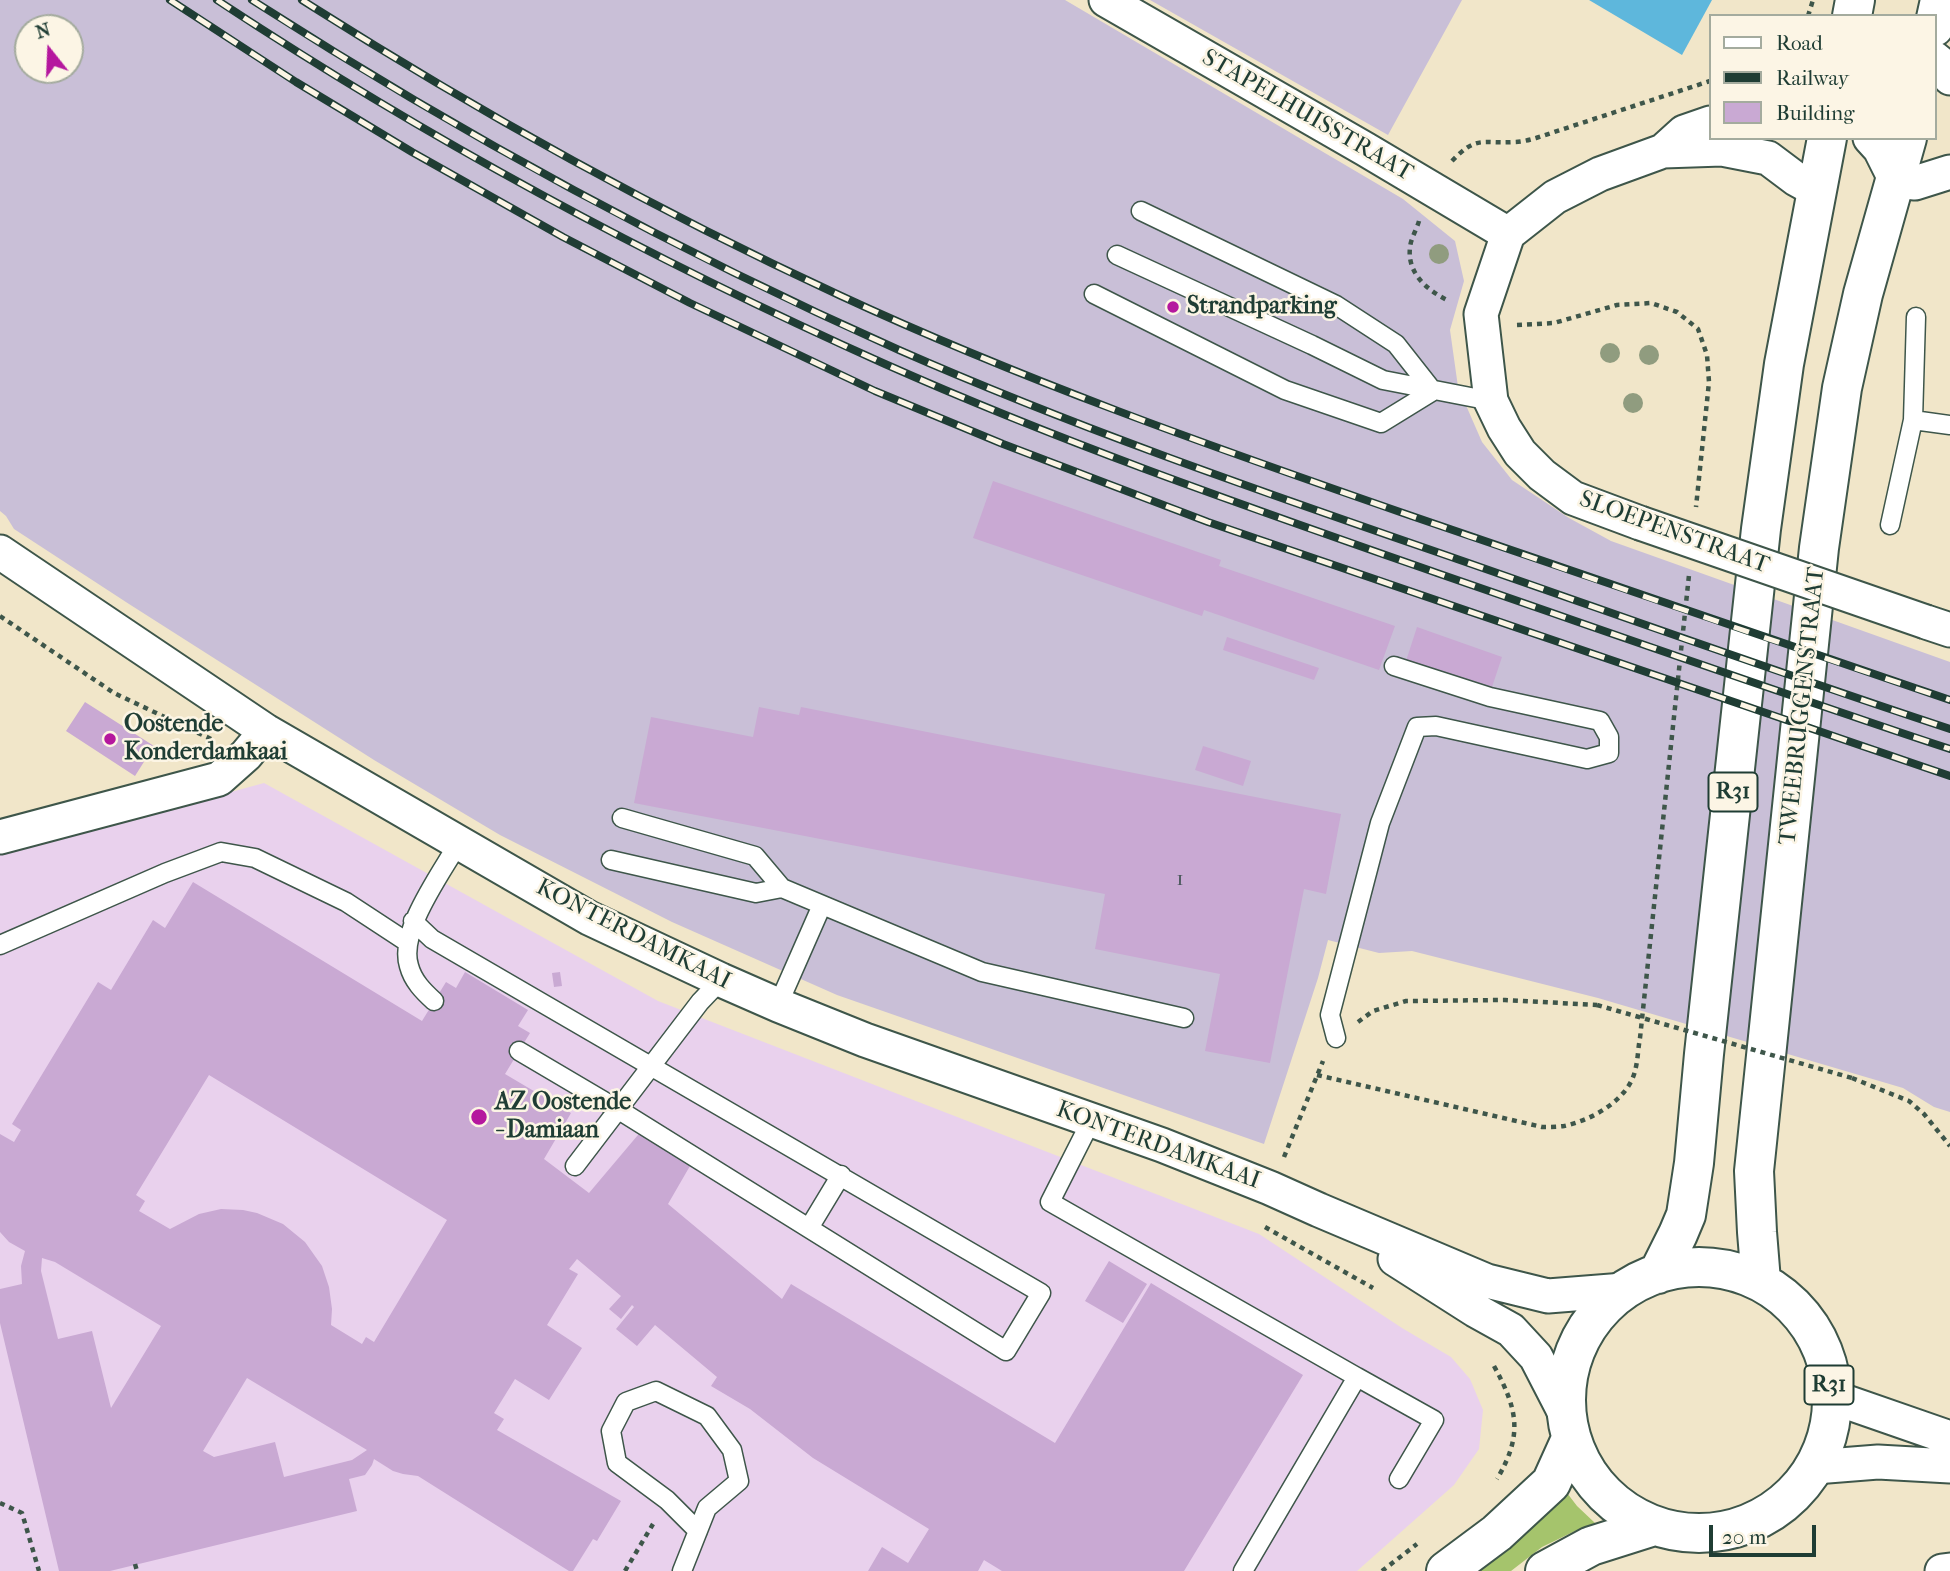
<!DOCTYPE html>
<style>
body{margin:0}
#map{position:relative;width:1950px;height:1571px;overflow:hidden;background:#f1e6c9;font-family:"IM FELL French Canon",serif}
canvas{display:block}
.legend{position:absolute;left:1709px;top:14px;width:228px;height:126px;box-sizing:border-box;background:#fcf5e5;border:2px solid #a4ab9e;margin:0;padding:9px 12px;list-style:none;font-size:21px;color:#1f3d34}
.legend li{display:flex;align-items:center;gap:14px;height:35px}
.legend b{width:35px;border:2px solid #a4ab9e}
.north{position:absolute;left:14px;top:14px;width:70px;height:70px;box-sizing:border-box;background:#fcf5e5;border:2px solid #a4ab9e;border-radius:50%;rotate:342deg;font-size:19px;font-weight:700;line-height:28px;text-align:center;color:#1f3d34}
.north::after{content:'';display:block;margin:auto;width:24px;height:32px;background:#b5179e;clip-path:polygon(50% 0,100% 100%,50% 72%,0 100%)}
.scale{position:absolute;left:1709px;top:1525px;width:107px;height:32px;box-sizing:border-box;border:4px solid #1f3d34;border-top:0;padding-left:9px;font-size:21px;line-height:24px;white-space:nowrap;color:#1f3d34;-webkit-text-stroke:5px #fcf5e5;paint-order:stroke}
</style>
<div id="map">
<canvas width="1950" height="1571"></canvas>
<ul class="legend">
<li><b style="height:9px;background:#fff"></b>Road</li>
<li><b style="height:9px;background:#1f3d34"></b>Railway</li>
<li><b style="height:19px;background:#c9a9d3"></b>Building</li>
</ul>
<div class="north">N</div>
<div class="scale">20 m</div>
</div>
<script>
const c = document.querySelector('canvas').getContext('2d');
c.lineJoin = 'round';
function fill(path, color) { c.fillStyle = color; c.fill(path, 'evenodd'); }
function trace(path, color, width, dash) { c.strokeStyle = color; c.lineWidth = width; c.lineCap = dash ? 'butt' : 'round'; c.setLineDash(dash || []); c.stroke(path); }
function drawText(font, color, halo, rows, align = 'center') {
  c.font = font + ' "IM FELL French Canon",serif'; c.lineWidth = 5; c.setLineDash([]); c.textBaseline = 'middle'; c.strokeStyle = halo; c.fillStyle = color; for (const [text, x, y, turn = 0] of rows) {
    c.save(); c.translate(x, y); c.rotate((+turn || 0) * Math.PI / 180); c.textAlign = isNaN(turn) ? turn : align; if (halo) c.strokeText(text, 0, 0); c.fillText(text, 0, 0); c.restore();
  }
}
const built = new Path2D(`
 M 264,783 L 658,1001 L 1259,1234 L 1402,1328 L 1451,1357 L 1470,1379 L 1483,1410 L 1479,1449 L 1454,1485 L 1357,1571 L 0,1571 L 0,855 Z`);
const industrial = new Path2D(`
 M 0,0 L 1065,0 L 1403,199 L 1455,241 L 1464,281 L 1450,330 L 1458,387 L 1482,442 L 1512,480 L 1569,518 L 1611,541 L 1950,662 L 1950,1112 L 1934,1107 L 1903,1088 L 1598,998 L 1412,951 L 1379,953 L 1328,940 L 1318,978 L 1264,1144 L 837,995 L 672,922 L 500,835 L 374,760 L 129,604 L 14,529 L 6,516 L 0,511 ZM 28,28 L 70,28 L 70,70 L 28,70 Z
 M 1150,0 L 1462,0 L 1388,135 Z`);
const green = new Path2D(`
 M 1564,1489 L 1577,1506 L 1595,1523 L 1575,1531 L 1542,1547 L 1511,1571 L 1474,1571 L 1532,1527 L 1545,1515 Z`);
const water = new Path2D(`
 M 1589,0 L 1712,0 L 1682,55 Z`);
const building = new Path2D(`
 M 993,481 L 1221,560 L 1219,566 L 1395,626 L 1379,670 L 1204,610 L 1202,616 L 973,538 Z
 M 1417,627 L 1502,657 L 1491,690 L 1406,661 Z
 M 1227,637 L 1319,668 L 1314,680 L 1223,650 Z
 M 85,702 L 154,746 L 135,776 L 66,731 Z
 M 759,707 L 799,715 L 801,707 L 1341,814 L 1326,894 L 1304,889 L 1270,1063 L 1205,1051 L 1220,974 L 1095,949 L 1105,894 L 634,803 L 651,717 L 753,737 Z
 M 1203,746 L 1251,761 L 1243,786 L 1195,770 Z
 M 193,882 L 422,1021 L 446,982 L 456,988 L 465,972 L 528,1010 L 518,1026 L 530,1033 L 505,1074 L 571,1113 L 544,1159 L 589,1193 L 643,1129 L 694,1159 L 668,1204 L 782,1299 L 791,1284 L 1055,1443 L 1151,1283 L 1303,1375 L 1184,1571 L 1002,1571 L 984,1560 L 978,1571 L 868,1571 L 882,1547 L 908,1563 L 929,1529 L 813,1458 L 750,1409 L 711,1386 L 717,1377 L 655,1325 L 637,1346 L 616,1329 L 634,1307 L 632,1305 L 621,1319 L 609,1309 L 621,1296 L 577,1259 L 569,1269 L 578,1274 L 547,1325 L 582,1348 L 549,1400 L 515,1379 L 494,1413 L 504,1419 L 497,1430 L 621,1501 L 597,1541 L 593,1539 L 573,1571 L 569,1571 L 418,1476 L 403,1474 L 393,1471 L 374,1459 L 372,1465 L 365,1475 L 349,1479 L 357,1511 L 110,1571 L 59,1571 L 0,1323 L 0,1289 L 22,1284 L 21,1266 L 25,1251 L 9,1242 L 0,1232 L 0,1134 L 14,1142 L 21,1130 L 12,1124 L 98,982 L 111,990 L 153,920 L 165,928 ZM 209,1075 L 447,1220 L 374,1342 L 366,1337 L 362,1344 L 331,1325 L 332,1309 L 329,1287 L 322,1266 L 305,1242 L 283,1224 L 257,1213 L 243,1210 L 221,1209 L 199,1214 L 170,1229 L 139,1211 L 145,1201 L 136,1195 ZM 42,1258 L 55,1262 L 161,1326 L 111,1408 L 92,1331 L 58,1339 L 41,1271 ZM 247,1378 L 367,1450 L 352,1460 L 284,1477 L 275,1442 L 214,1457 L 203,1451 Z
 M 560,972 L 562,986 L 554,987 L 552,973 Z
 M 1109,1261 L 1147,1284 L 1123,1323 L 1085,1301 Z`);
const path = new Path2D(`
 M 1808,16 L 1813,0
 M 1452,161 C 1477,135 1481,144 1514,142 C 1521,142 1529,140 1536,138 L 1710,81
 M 1419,221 C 1417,228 1413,235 1411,242 C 1404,271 1426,290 1449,301
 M 1517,325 L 1554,323 L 1617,305 L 1651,303 L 1677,312 L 1698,329 L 1707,355 L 1709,382 L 1696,507
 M 0,616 L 114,693 L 211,739
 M 1358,1022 L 1373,1011 L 1406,1001 L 1505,1000 L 1597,1005
 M 1317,1075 L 1542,1127 C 1549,1127 1557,1127 1564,1126 C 1592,1120 1628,1100 1635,1071 C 1638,1060 1638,1048 1640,1038 L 1689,575
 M 1852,1078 L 1909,1101 L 1924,1114 L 1950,1146
 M 1284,1157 L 1323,1061
 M 1265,1227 L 1373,1288
 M 1494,1366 C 1518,1410 1523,1435 1497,1479
 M 0,1503 L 22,1513 L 39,1571
 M 135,1564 L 137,1571
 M 625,1571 L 653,1524
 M 1382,1571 L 1417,1544`);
const service = new Path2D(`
 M 1141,211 L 1336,305 L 1396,344 L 1433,391
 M 1117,255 L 1312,345 L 1383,380 L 1491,401
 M 1094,294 L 1285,390 L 1381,423 L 1433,391
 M 1913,420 L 1950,425
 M 1890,525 L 1913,420 L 1916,317
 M 622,818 L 755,856 L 782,888 L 982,972 L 1184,1018
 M 611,860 L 756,893 L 782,888
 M 413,921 L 432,939 L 1041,1293 L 1006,1351 L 619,1110 L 519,1051
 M 0,945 L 165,873 L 221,852 L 255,858 L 346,902 L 407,942
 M 434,1001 C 423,991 413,981 409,966 C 398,931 441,874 459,842
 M 778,1005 L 822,905
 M 1336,1038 L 1330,1015 L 1380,823 L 1417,727 L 1436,726 L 1587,759 L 1609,753 L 1609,737 L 1600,721 L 1490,697 L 1394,666
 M 1091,1121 L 1050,1202 L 1357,1377 L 1243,1571
 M 575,1166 L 700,1002 L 721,980
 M 809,1228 L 841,1175
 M 1357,1377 L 1434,1420 L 1399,1479
 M 682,1571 L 707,1508 L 739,1481 L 732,1450 L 707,1416 L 656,1391 L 626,1402 L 611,1431 L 617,1463 L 667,1500 L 698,1531`);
const minor = new Path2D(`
 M 1106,0 L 1365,149 L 1508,234
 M 1934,58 L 1945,67 L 1950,78
 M 1870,138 L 1880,149 L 1896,181 L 1915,183 L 1950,172
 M 1663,151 L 1684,132 L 1710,123
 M 1640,523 L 1573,498 L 1542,475 L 1520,453 L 1504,428 L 1491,401 L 1481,314 L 1508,234 L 1555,197 L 1600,174 L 1663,151 L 1722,149 L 1768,158 L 1796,179 L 1816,190
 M 0,552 L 266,731 L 589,918 L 721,980 L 778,1005 L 865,1040 L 1162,1145 L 1270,1188 L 1319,1210 L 1487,1281 L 1548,1296 L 1624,1290
 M 1926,622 L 1950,630
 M 0,837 L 219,779 L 246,755 L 266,731
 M 1395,1259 L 1475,1310 L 1511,1330 L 1536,1357 L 1567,1417
 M 1832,1397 L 1950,1438
 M 1815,1467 L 1878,1462 L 1950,1466
 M 1942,1571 L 1950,1570`);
const primary = new Path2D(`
 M 1852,16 L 1855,0
 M 1934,27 L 1940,0
 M1566 1400a133 133 0 1 1 266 0a133 133 0 1 1-266 0Z
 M 1658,1274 L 1678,1234 L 1686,1215 L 1694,1163 L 1704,1054 L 1761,529 L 1784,364 L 1827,138
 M 1761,1281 L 1757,1232 L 1754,1171 L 1819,548 L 1842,388 L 1863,294 L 1907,138
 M 1446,1571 L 1497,1533 L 1551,1483 L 1570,1441
 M 1545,1571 L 1591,1546 L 1651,1527`);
const rail = new Path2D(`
 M 170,0 L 296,82 L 412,152 L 563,237 L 690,303 L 875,391 L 1003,444 L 1208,522 L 1950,776
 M 217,0 C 429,140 654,261 885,364 C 1065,444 1251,508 1437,573 C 1608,632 1778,692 1950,749
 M 252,0 C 459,133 674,250 899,350 C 1081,430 1269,494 1457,559 C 1621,616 1785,675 1950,729
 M 302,0 C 475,110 653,209 839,295 C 1022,380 1213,447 1403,513 C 1585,576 1767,639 1950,700`);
const pathBridge = new Path2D(`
 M 1597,1005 L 1852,1078`);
const minorBridge = new Path2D(`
 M 1640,523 L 1926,622`);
const trees = [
 [1439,254],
 [1610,353],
 [1649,355],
 [1633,403]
];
const markers = [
 [1173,307,7,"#b5179e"],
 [110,739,7,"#b5179e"],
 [479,1117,9,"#b5179e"]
];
const numberNames = [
 ["1",1180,880]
];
const shields = [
 [1733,792,49],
 [1829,1385,49]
];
const shieldNames = [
 ["R31",1733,792],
 ["R31",1829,1385]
];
const streetNames = [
 ["STAPELHUISSTRAAT",1307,116,30],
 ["SLOEPENSTRAAT",1674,533,20],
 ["TWEEBRUGGENSTRAAT",1803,706,-84],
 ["KONTERDAMKAAI",633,935,27],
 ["KONTERDAMKAAI",1158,1146,20]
];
const poiNames = [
 ["Strandparking",1187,307],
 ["Oostende",124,725],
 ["Konderdamkaai",124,753],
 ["AZ Oostende",495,1103],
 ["- Damiaan",495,1131]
];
fill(built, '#e9d1ed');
fill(industrial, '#c9bfd7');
fill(green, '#a5c46c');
fill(water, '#5eb7dc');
fill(building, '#c9a9d3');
trace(service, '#3e564a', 21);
trace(minor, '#3e564a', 37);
trace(primary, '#3e564a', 42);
trace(path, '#3e564a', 4.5, [5, 5]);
trace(service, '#fff', 18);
trace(minor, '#fff', 33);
trace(primary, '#fff', 38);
trace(rail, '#1f3d34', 8);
trace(rail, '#fcf5e5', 5, [16]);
trace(minorBridge, '#3e564a', 37, []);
trace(pathBridge, '#3e564a', 4.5, [5, 5]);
trace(minorBridge, '#fff', 33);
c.fillStyle = '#909c7f';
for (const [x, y] of trees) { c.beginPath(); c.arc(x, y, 10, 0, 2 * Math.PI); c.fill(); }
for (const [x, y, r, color] of markers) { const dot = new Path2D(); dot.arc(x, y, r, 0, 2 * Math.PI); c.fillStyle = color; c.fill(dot); trace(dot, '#fcf5e5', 2.5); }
drawText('21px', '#4a585c', null, numberNames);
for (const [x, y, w] of shields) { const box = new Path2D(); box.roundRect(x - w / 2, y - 19.5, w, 39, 5); c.fillStyle = '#fcf5e5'; c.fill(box); trace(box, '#1f3d34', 2); }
drawText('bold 23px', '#1f3d34', null, shieldNames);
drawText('24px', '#1f3d34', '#fcf5e5', streetNames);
drawText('bold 24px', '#1f3d34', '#fcf5e5', poiNames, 'left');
</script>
